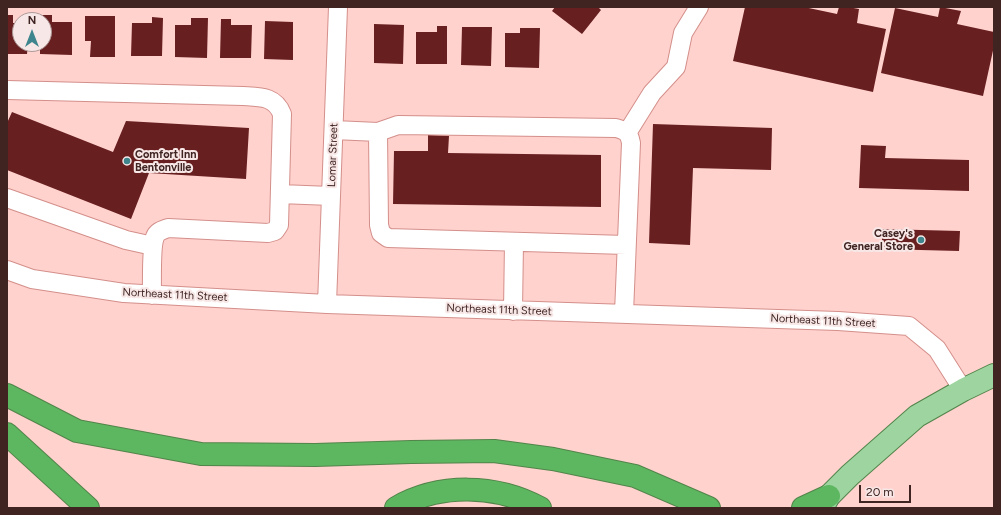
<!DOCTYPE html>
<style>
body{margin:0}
#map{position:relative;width:1001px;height:515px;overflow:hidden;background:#ffd2ce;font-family:Figtree,sans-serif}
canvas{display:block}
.frame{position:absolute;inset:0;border:8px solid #3f2422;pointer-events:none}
.north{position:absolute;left:12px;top:12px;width:40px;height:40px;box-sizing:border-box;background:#f7e7e6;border:1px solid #ad9998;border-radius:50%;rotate:0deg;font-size:11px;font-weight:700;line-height:16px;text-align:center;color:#3f2422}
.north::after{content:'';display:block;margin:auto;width:14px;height:18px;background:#3e858d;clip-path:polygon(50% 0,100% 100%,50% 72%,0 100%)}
.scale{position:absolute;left:859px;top:485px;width:52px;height:18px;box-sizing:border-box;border:2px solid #3f2422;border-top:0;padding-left:5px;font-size:12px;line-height:14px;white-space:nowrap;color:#3f2422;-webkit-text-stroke:3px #f7e7e6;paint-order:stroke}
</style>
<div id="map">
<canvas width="1001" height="515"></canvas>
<div class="frame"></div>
<div class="north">N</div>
<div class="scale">20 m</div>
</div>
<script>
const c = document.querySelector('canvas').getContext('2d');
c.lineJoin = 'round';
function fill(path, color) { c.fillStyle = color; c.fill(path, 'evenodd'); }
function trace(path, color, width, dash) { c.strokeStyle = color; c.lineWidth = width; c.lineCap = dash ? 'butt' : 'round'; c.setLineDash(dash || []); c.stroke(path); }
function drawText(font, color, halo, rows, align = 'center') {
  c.font = font + ' Figtree,sans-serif'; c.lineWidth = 4; c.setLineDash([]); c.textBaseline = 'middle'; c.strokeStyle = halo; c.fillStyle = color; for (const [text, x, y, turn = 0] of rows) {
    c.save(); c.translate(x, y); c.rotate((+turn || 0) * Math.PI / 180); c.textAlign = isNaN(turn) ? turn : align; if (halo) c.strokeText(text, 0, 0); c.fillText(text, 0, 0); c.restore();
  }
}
const building = new Path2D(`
 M 555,7 L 598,7 L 601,10 L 582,34 L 552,11 Z
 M 745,7 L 804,7 L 837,14 L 839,7 L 848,7 L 859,9 L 857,23 L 886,29 L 873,92 L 733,61 Z
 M 940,7 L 961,11 L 957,24 L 994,32 L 994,46 L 983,96 L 881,73 L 895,8 L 938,17 Z
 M 7,15 L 13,15 L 13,23 L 20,23 L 20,44 L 28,44 L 27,54 L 7,54 Z
 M 41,15 L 52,15 L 52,22 L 72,22 L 72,55 L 40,54 L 40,44 L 44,44 L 44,20 L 41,20 Z
 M 85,16 L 115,16 L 115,57 L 90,57 L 91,41 L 85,41 Z
 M 152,17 L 163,18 L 162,56 L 131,56 L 132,23 L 152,23 Z
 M 191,18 L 208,18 L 207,58 L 175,57 L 175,25 L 191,25 Z
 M 221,19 L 231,19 L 231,25 L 252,25 L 251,58 L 220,58 Z
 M 265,21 L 293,22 L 293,60 L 264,59 Z
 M 374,24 L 404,25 L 403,64 L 374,63 Z
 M 437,26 L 447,26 L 447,64 L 416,64 L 416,32 L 437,32 Z
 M 462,27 L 492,27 L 491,66 L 461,65 Z
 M 520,28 L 540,28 L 539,68 L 505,67 L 505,33 L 520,33 Z
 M 12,112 L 113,152 L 126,121 L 249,128 L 246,179 L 149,173 L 131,219 L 7,170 L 7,123 Z
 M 653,124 L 772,128 L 771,170 L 693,168 L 690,245 L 649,243 Z
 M 428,135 L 449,136 L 448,153 L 601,155 L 601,207 L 393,204 L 394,151 L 428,151 Z
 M 861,145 L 886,146 L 885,158 L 969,160 L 969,191 L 859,188 Z
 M 882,229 L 960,231 L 959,251 L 882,249 Z`);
const minor = new Path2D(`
 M 7,90 L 243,96 C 260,97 275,96 282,114 L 279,225 L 275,231 L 268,233 L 168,228 C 163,230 157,231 155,237 C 151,246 152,283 152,295
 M 334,130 L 378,132 L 398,125 L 616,128 C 626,131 629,132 631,143 L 624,313
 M 378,132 L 379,225 L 381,233 L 388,238 L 626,245
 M 627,133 L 652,93 L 676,67 L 683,33 L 699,7
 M 280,194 L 331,196
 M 7,198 L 126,240 L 153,246
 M 7,270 L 32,279 L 124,293 L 327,304 L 838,321 L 909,326 L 937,349 L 963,390
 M 327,304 L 338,7
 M 513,311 L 514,242`);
const major = new Path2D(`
 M 822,508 L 829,496 L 850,475 L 917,416 L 963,390 L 994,375`);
const highway = new Path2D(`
 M 7,395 L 77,431 L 201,454 L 315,455 L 411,452 L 494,451 L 553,459 L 635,476 L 709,508
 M 7,434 L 88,508
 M 396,508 C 439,483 496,484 540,508
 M 803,508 L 829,496`);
const markers = [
 [127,161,4,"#3e858d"],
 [921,240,4,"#3e858d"]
];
const poiNames = [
 ["Comfort Inn",135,155],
 ["Bentonville",135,168],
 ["Casey's",913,234,"right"],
 ["General Store",913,247,"right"]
];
const streetNames = [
 ["Lomar Street",333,155,-88],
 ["Northeast 11th Street",175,295,3],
 ["Northeast 11th Street",499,310,2],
 ["Northeast 11th Street",823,321,3]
];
fill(building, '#681f1f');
trace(minor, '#d48f8a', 20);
trace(major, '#52844a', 24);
trace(highway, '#52844a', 24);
trace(minor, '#fff', 18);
trace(major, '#9ed4a0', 22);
trace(highway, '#5db760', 22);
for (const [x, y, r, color] of markers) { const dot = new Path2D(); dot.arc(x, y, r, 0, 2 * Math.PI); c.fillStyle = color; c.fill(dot); trace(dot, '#f7e7e6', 1.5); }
drawText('bold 11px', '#3f2422', '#f7e7e6', poiNames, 'left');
drawText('11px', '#3f2422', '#f7e7e6', streetNames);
</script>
